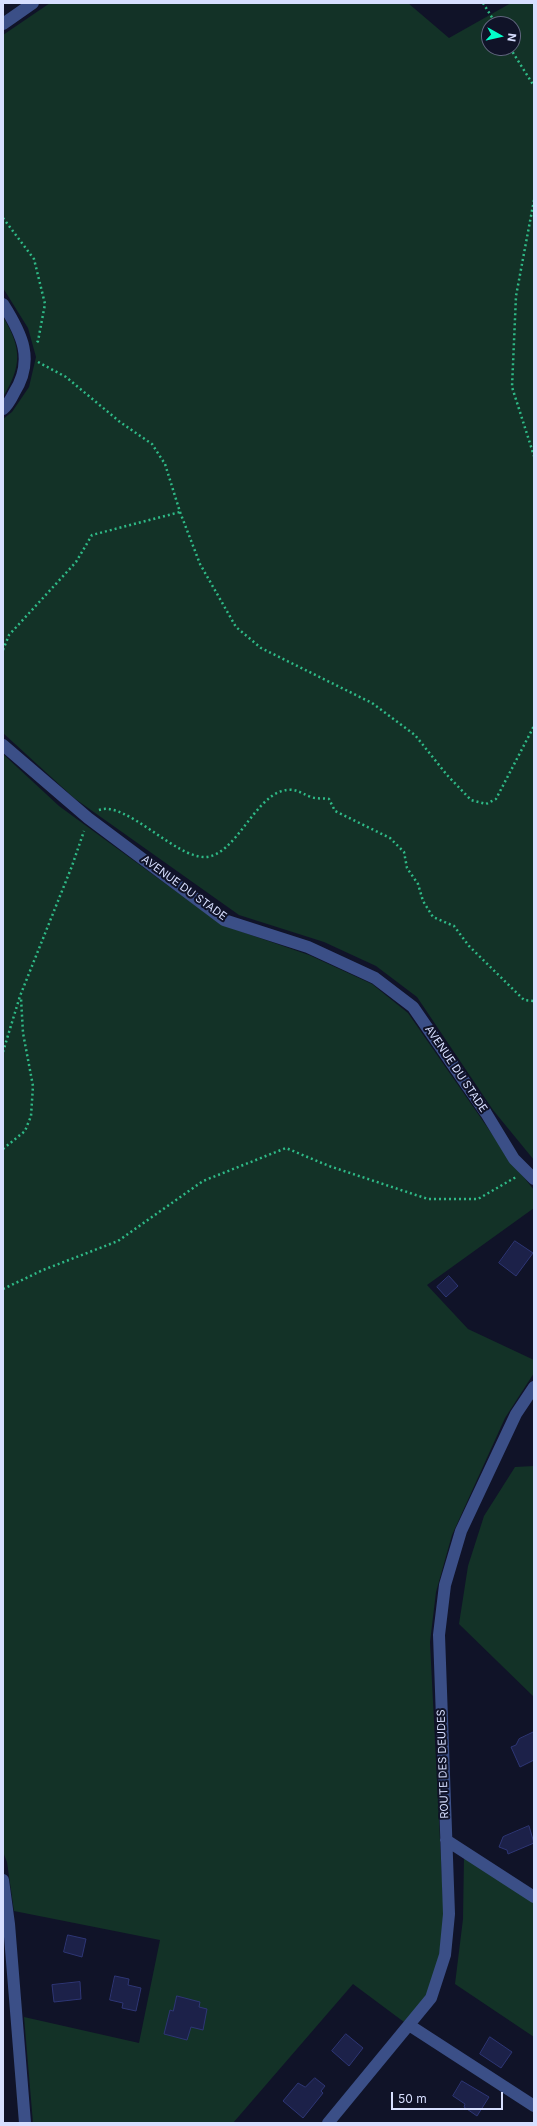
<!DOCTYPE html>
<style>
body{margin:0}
#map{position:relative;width:537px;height:2126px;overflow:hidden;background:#101328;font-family:Inter,sans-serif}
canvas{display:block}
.frame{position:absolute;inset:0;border:4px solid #d7dfff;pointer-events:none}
.north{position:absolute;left:481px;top:16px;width:40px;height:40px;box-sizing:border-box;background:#101328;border:1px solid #60657e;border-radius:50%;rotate:98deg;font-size:11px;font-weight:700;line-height:16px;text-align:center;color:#d7dfff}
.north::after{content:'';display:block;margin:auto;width:14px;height:18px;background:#03ffca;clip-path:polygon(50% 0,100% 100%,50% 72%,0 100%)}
.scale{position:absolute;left:391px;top:2092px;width:112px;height:18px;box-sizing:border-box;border:2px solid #d7dfff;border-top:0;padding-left:5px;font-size:12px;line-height:14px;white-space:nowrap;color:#d7dfff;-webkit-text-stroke:3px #101328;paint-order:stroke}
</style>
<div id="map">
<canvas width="537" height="2126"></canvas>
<div class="frame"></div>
<div class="north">N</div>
<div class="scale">50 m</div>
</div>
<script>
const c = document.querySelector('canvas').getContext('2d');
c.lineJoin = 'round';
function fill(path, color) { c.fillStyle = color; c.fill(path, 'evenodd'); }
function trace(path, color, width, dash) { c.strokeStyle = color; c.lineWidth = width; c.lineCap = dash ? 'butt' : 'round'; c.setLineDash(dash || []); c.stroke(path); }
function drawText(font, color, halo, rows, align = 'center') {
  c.font = font + ' Inter,sans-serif'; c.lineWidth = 4; c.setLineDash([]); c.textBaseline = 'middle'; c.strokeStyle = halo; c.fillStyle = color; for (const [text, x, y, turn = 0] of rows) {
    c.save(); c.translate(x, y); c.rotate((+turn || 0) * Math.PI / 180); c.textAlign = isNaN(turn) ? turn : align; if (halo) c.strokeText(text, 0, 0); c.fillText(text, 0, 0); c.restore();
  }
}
const green = new Path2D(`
 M 50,3 L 408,3 L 449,38 L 511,3 L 534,3 L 534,1160 L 493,1110 L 417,997 L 376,966 L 324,942 L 239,915 L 74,798 L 3,733 L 3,419 L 12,412 L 29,387 L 36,357 L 28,328 L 3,288 L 3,35 ZM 489,24 L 513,24 L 513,48 L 489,48 Z
 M 3,317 C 22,348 22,366 3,397 Z
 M 3,754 L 59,806 L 222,925 L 309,955 L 372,984 L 408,1013 L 510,1160 L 534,1190 L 534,1208 L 427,1285 L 468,1329 L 534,1360 L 534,1373 L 505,1418 L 452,1535 L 436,1592 L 430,1642 L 444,1920 L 439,1957 L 427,1997 L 404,2022 L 353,1984 L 233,2123 L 33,2123 L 24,2017 L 139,2043 L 160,1940 L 14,1911 L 7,1862 L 3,1852 Z
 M 534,1466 L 534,1697 L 459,1624 L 468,1566 L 484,1516 L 515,1467 Z
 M 464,1857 L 534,1899 L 534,2037 L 455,1984 L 463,1919 Z`);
const building = new Path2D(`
 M 515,1241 L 533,1253 L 516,1276 L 499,1263 Z
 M 449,1276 L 458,1286 L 446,1297 L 437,1287 Z
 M 534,1732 L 534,1760 L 520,1767 L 511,1747 L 516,1745 L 519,1739 Z
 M 529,1826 L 534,1843 L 508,1854 L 507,1850 L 499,1847 L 503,1837 Z
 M 68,1935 L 86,1939 L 82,1957 L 64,1952 Z
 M 115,1976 L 129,1979 L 128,1985 L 141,1988 L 136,2011 L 122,2008 L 123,2003 L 110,2000 Z
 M 80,1982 L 81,1999 L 54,2002 L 52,1985 Z
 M 177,1996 L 200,2002 L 199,2007 L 207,2009 L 203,2030 L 191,2027 L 187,2040 L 164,2034 L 170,2010 L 173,2011 Z
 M 346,2034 L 363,2048 L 349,2066 L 332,2051 Z
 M 490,2037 L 512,2052 L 501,2068 L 480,2054 Z
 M 315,2078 L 325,2086 L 321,2091 L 323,2093 L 303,2118 L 283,2101 L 298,2083 L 305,2087 Z
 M 462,2081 L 489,2097 L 477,2116 L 464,2107 L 465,2104 L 453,2096 Z`);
const path = new Path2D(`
 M 483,3 L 496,24
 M 510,48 L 534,86
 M 534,200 L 516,296 L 512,387 L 534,456
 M 3,218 L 34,259 L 45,304 L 38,341 L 36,344
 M 38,362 L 66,377 L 120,422 L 152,444 L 165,464 L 180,512 L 200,564 L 236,627 L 261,648 L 372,703 L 415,735 L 447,775 L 471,800 L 486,804 L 496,799 L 534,726
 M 3,650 L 9,635 L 76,562 L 92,535 L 180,512
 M 99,810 C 126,800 176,859 206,857 C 235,855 254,799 282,791 C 295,787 300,793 311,797 C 316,799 323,798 329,799 L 335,811 L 390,838 L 404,852 L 407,868 L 418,884 L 423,901 L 433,917 L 454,926 L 469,946 L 524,1000 L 534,1001
 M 3,1052 L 20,996 L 72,866 L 84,831
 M 3,1149 L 25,1131 L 31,1116 L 33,1086 L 23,1033 L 21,998
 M 3,1289 L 43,1270 L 118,1241 L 203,1181 L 286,1148 L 329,1166 L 428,1199 L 478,1199 L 516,1177`);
const minor = new Path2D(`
 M 3,24 L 33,3
 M 3,304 C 22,334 35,360 14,393 C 11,399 8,405 3,409
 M 3,745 L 88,818 L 224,920 L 308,947 L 375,978 L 413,1007 L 486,1113 L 514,1159 L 534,1179
 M 446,1840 L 534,1897
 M 3,1880 L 9,1924 L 25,2123
 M 409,2025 L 534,2106
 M 328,2123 L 431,1998 L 445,1955 L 449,1914 L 439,1635 L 445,1585 L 461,1531 L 516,1414 L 534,1387`);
const streetNames = [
 ["AVENUE DU STADE",184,888,36],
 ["AVENUE DU STADE",456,1069,56],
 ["ROUTE DES DEUDES",443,1764,-92]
];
fill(green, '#133227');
fill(building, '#1c2149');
trace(building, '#2e3675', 1);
trace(path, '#2fba87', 2.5, [2, 3]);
trace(minor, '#3b4f87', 12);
drawText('11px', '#d7dfff', '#101328', streetNames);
</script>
